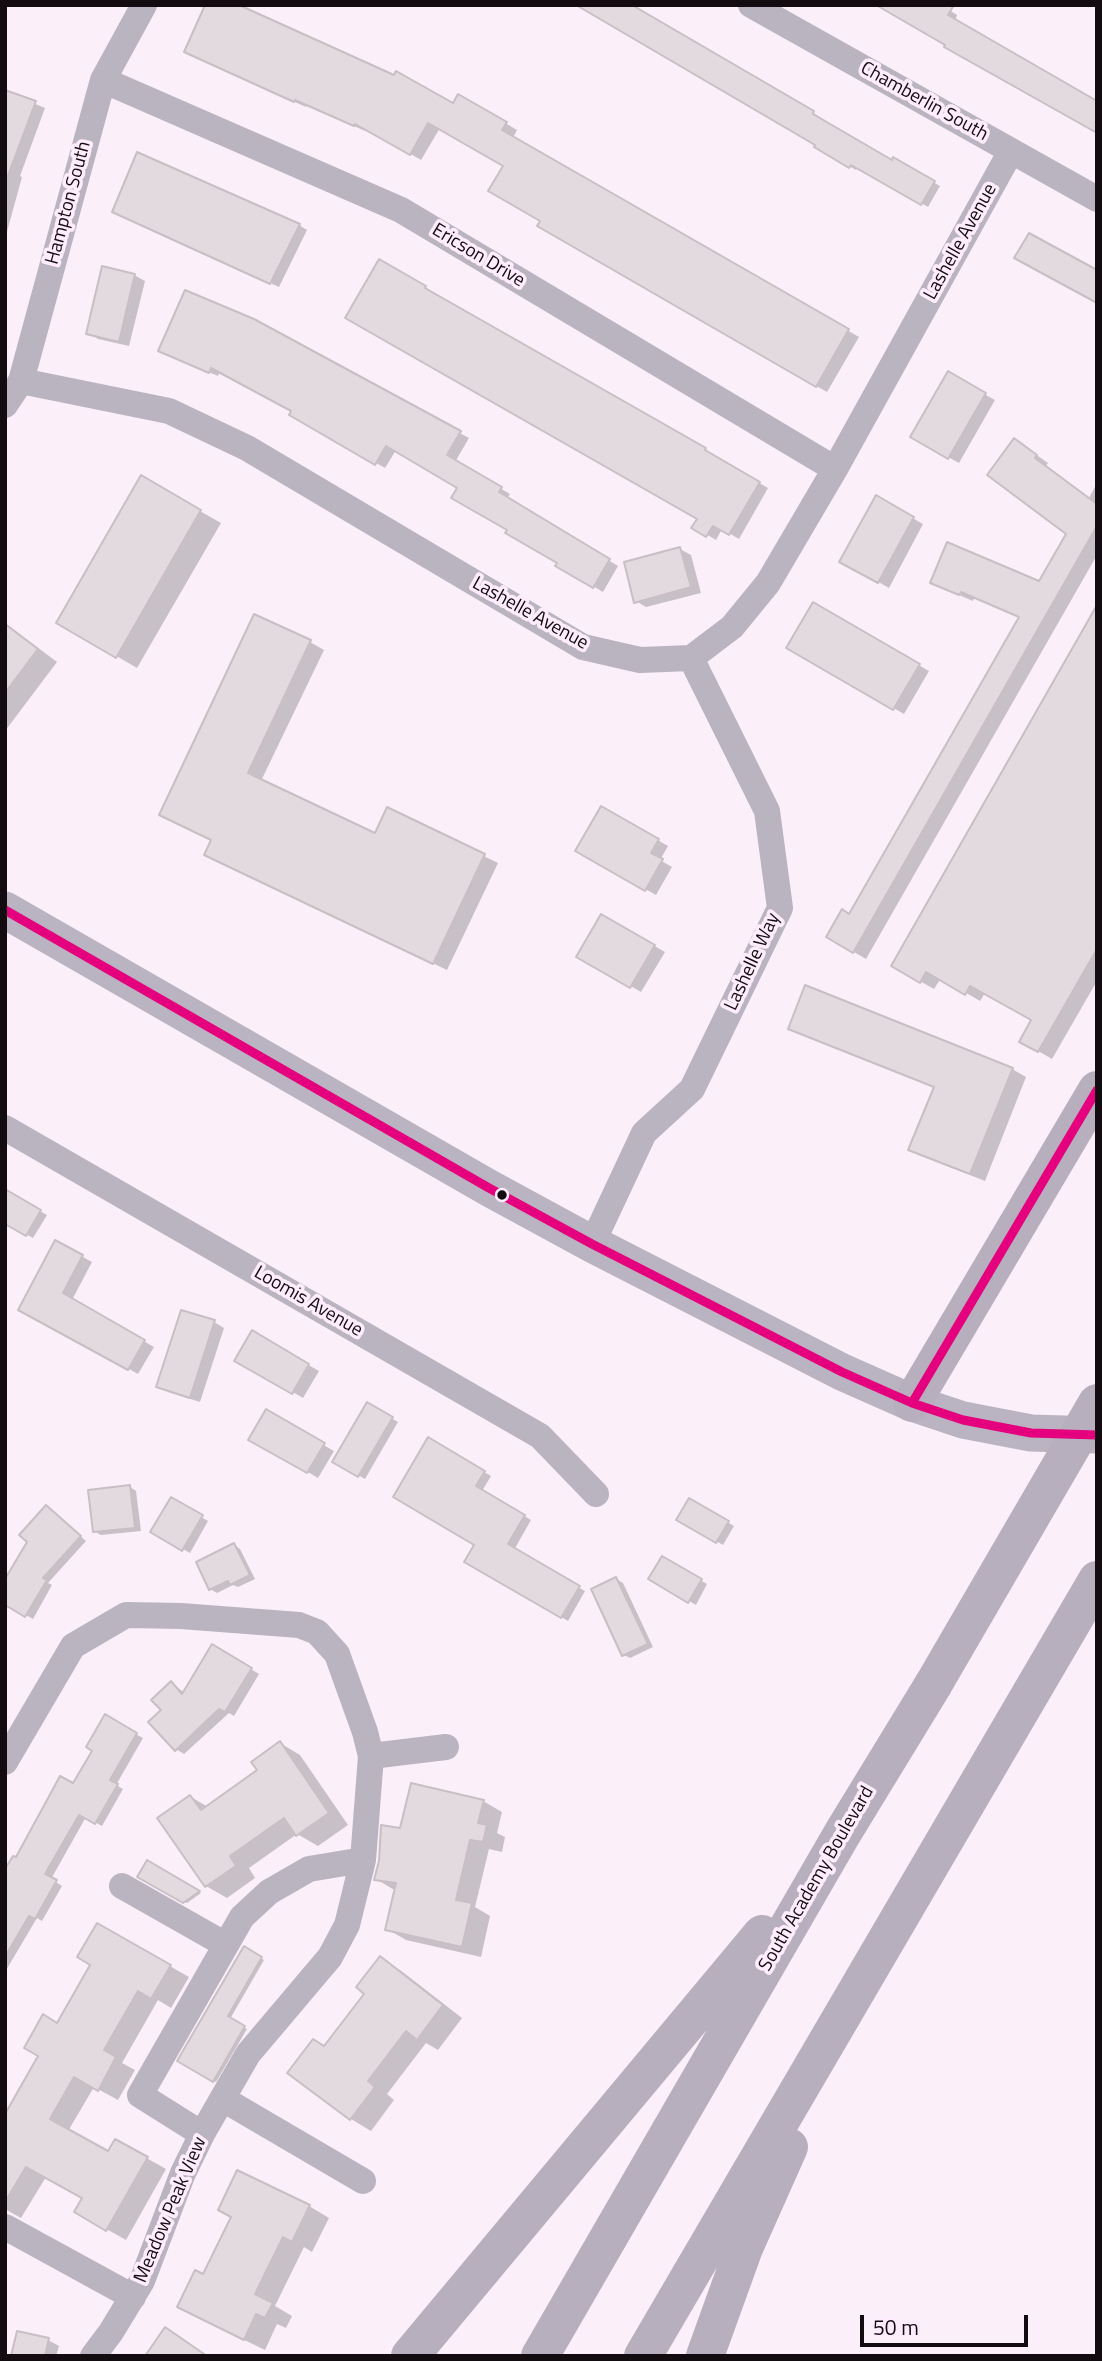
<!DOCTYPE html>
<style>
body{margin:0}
#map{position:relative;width:1102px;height:2361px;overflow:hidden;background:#fbf0f9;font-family:"Titillium Web",sans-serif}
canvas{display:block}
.frame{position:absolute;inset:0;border:7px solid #120c11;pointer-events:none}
.scale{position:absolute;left:860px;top:2315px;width:168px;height:32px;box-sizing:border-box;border:4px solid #120c11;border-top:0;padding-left:9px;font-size:21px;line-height:24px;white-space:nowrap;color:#120c11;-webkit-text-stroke:5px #ffecfc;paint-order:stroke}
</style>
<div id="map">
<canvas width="1102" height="2361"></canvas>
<div class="frame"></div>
<div class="scale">50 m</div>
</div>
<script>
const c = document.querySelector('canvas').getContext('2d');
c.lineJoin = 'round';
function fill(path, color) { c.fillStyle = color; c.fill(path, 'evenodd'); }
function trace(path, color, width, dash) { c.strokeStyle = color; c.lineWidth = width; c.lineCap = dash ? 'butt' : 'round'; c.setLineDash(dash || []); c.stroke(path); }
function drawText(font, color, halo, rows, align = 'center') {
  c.font = font + ' "Titillium Web",sans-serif'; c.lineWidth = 7; c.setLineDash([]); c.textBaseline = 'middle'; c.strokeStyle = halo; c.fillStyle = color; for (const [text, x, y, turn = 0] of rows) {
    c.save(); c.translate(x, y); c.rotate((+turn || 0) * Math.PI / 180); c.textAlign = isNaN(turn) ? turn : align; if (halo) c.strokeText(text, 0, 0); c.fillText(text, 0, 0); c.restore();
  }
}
const shadow = new Path2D(`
 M 941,5 L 957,15 L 948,44 Z
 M 650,19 L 820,117 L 818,119 L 892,162 L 894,159 L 940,186 L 928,207 L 858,167 L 856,170 L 817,147 L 818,145 Z
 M 197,58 L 454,106 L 459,96 L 517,130 L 513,138 L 859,337 L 827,392 L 539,226 L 543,220 L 505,165 L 440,128 L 421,160 L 366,128 L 365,131 L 307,105 L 306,107 Z
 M 5,91 L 45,108 L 20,176 L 22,177 L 5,239 Z
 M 122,216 L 299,225 L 307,230 L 279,287 Z
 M 379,261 L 434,293 L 433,295 L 714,455 L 713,457 L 768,488 L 739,539 L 722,529 L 716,540 L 694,527 L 699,519 Z
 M 134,275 L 145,281 L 129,346 L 98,339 L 88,333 Z
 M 253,321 L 469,438 L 455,462 L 510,494 L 507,498 L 618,566 L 603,592 L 558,565 L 560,562 L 460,487 L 396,450 L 385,468 L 291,414 L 293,410 L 220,371 L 218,376 L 169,355 Z
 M 948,374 L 995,400 L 959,463 L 912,437 Z
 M 1015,440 L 1048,463 L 1046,466 L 1089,498 L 1097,483 L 1097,555 L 866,959 L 828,937 L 850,916 L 1020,618 L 974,598 L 973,601 L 945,589 L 1039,584 L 1068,534 Z
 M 142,478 L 221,523 L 137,668 L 58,622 Z
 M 877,498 L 923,524 L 889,588 L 841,561 Z
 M 680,549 L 691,555 L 701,593 L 646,607 L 636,601 Z
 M 813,605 L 929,671 L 904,714 L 788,648 Z
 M 1097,609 L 1097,981 L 1052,1059 L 1021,1041 L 1033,1020 L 985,993 L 980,1001 L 941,978 L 934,989 L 893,966 Z
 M 5,623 L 57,662 L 5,731 Z
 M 310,642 L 324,650 L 261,781 L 376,836 L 388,809 L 498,863 L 447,970 L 220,862 L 213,841 Z
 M 602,808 L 668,846 L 660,860 L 672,867 L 656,895 L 578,851 Z
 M 602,916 L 665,952 L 641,992 L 579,956 Z
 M 790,1028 L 1012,1069 L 1026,1077 L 985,1181 L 924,1157 L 911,1149 L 935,1088 L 804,1036 Z
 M 5,1191 L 47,1215 L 33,1238 L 5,1222 Z
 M 56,1242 L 92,1262 L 72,1300 L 154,1347 L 138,1374 L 21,1309 Z
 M 214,1322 L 224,1328 L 200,1402 L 168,1392 L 158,1386 Z
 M 253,1333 L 319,1371 L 303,1398 L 237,1360 Z
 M 367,1404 L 398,1422 L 365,1479 L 334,1461 Z
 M 266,1412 L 334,1451 L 318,1478 L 251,1439 Z
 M 429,1440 L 491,1476 L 482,1491 L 531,1520 L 514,1550 L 585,1591 L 568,1621 L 466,1562 L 476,1544 Z
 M 130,1487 L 136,1491 L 141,1531 L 101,1535 L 94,1531 Z
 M 171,1499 L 208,1521 L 190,1553 L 153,1532 Z
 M 690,1500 L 734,1526 L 723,1545 L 679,1520 Z
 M 46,1507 L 86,1541 L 48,1583 L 52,1585 L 33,1619 L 5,1603 Z
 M 234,1545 L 240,1549 L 255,1579 L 238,1587 L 233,1585 L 217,1593 L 210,1589 Z
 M 663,1558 L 707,1584 L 696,1605 L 651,1579 Z
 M 616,1579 L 623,1583 L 653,1647 L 630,1658 L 624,1655 Z
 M 213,1646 L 259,1674 L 234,1716 L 229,1713 L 184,1754 L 176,1749 L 163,1710 L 171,1683 L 185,1693 Z
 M 105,1717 L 143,1738 L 116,1785 L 123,1789 L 102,1826 L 86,1817 L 51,1879 L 62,1886 L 42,1921 L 37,1918 L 5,1972 L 5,1873 L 74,1786 L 94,1750 Z
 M 280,1743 L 300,1755 L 348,1825 L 318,1846 L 297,1834 L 249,1868 L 255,1878 L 227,1898 L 206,1886 L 191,1797 L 208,1807 L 260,1771 Z
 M 483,1801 L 502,1812 L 497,1833 L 505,1837 L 502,1852 L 489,1849 L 475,1907 L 490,1916 L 481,1957 L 406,1940 L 387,1929 L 396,1891 L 376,1879 L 402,1830 Z
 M 147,1863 L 201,1893 L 187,1903 L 140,1876 Z
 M 98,1925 L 189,1977 L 171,2008 L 158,2000 L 122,2063 L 135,2070 L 118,2100 L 94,2087 L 68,2131 L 108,2154 L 116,2141 L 166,2169 L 126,2240 L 76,2212 L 84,2198 L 46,2177 L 21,2218 L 5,2209 L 5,2118 L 93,1964 Z
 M 244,1948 L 264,1960 L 230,2019 L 247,2029 L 216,2082 L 180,2061 Z
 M 380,1959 L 400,1970 L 462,2018 L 438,2050 L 426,2043 L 387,2094 L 394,2100 L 371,2131 L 351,2119 L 290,2072 L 325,2047 L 366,1993 Z
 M 309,2206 L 329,2218 L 312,2252 L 304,2247 L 275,2306 L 292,2316 L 286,2328 L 277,2324 L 265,2350 L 199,2318 Z
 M 48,2340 L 59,2346 L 56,2356 L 13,2356 Z`);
const building = new Path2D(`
 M 205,5 L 239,5 L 394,75 L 396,71 L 453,103 L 458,94 L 507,122 L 502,130 L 849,329 L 816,387 L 537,226 L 540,221 L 488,191 L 503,166 L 428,123 L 410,155 L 355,124 L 354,126 L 295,100 L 294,102 L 184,52 Z
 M 576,5 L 632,5 L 814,111 L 813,114 L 892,160 L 893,157 L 935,181 L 921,205 L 851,165 L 849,168 L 814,147 L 815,145 Z
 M 876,5 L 954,5 L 948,15 L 1097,101 L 1097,133 L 944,47 L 945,45 Z
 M 5,90 L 36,101 L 7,178 L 5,178 Z
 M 137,152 L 300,224 L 270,284 L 112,212 Z
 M 1029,233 L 1097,270 L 1097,303 L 1014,258 Z
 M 379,259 L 426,286 L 425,288 L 706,448 L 705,450 L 760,482 L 729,535 L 713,526 L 706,537 L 691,528 L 697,519 L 345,318 Z
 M 102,266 L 135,274 L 119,342 L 86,334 Z
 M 185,290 L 254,319 L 461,431 L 447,455 L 502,487 L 499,492 L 610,559 L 593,588 L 555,566 L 557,563 L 505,533 L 507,530 L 451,498 L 457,488 L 386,446 L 375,465 L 289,415 L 291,411 L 211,368 L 209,373 L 158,351 Z
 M 948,371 L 986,393 L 948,459 L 910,437 Z
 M 1014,438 L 1037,455 L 1035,458 L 1097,504 L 1097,526 L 853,953 L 826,937 L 842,909 L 849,914 L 1019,617 L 961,592 L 959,595 L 930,583 L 947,542 L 1039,581 L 1066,534 L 987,475 Z
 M 141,475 L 201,510 L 116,658 L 56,623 Z
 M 876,495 L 914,517 L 878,583 L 839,562 Z
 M 680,547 L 691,587 L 634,603 L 624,562 Z
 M 813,602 L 920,664 L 893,710 L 786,648 Z
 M 1097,605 L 1097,949 L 1038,1052 L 1019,1042 L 1031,1020 L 970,986 L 965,995 L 926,972 L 920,983 L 891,966 Z
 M 254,614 L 311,640 L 248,773 L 375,833 L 387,807 L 485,854 L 433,964 L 204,855 L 211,840 L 159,815 Z
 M 5,624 L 38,649 L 5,693 Z
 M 601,806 L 659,839 L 651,853 L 663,859 L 645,891 L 575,851 Z
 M 601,914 L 655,945 L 630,988 L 576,957 Z
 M 805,985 L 1013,1068 L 970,1174 L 908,1150 L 934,1087 L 788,1029 Z
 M 5,1189 L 41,1210 L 26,1236 L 5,1224 Z
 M 55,1240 L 83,1255 L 63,1293 L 145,1340 L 128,1370 L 18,1310 Z
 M 181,1310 L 215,1320 L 190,1398 L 156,1387 Z
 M 252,1330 L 309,1364 L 292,1394 L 234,1361 Z
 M 367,1402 L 393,1417 L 358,1477 L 332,1462 Z
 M 266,1409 L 325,1443 L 307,1473 L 248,1440 Z
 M 428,1437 L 485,1471 L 476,1486 L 525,1515 L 508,1544 L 580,1586 L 561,1618 L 464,1562 L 474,1545 L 393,1497 Z
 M 130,1485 L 135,1528 L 93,1532 L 88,1490 Z
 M 171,1497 L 203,1515 L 182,1551 L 150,1532 Z
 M 689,1498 L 729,1521 L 716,1543 L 676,1520 Z
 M 46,1505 L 81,1536 L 43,1578 L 47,1580 L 25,1617 L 5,1605 L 5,1579 L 27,1542 L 19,1535 Z
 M 234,1543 L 250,1575 L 230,1585 L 228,1581 L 209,1590 L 196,1562 Z
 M 662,1556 L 702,1579 L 688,1603 L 648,1579 Z
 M 616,1577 L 648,1644 L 622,1656 L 591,1589 Z
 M 212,1644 L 252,1668 L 225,1712 L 219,1709 L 175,1751 L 148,1722 L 161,1710 L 151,1700 L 171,1681 L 182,1694 Z
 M 105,1714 L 137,1733 L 110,1780 L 118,1784 L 95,1824 L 79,1815 L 45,1874 L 57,1880 L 35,1919 L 29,1916 L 5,1957 L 5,1869 L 13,1856 L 16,1857 L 60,1776 L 73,1783 L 92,1751 L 86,1747 Z
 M 280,1741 L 329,1813 L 296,1836 L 284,1818 L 230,1856 L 236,1866 L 205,1887 L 157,1818 L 190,1795 L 201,1810 L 257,1770 L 251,1762 Z
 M 411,1783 L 484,1800 L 478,1823 L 487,1825 L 483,1842 L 470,1840 L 456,1900 L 472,1903 L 462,1947 L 385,1930 L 396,1883 L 374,1880 L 379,1861 L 381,1825 L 400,1828 Z
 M 147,1860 L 200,1891 L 183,1903 L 137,1877 Z
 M 97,1923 L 171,1965 L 151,1999 L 138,1991 L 104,2050 L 116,2057 L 98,2091 L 74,2077 L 50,2119 L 108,2151 L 115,2139 L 148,2157 L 106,2231 L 74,2212 L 82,2198 L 26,2167 L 5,2202 L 5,2114 L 38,2056 L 24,2048 L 43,2014 L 57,2023 L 90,1965 L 77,1957 Z
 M 244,1946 L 262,1957 L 228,2016 L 245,2026 L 213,2082 L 177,2061 Z
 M 380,1956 L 443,2005 L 417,2040 L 406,2031 L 368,2081 L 375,2087 L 350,2120 L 287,2073 L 313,2039 L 324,2046 L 364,1994 L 356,1987 Z
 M 237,2170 L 310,2205 L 292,2242 L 283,2237 L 255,2294 L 273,2303 L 265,2318 L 256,2314 L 244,2340 L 177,2307 L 195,2270 L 203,2274 L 231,2217 L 218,2210 Z
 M 165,2327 L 207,2356 L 145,2356 Z
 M 17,2331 L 49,2338 L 45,2356 L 11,2356 Z`);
const street = new Path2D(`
 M 751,5 L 1097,199
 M 103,80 L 401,210 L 835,469
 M 21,381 L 169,411 L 247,448 L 583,647 L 640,660 L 691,658 L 732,627 L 768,583 L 835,469 L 1011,151
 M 5,405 L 21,381 L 103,80 L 144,5
 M 5,1128 L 540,1436 L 596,1494
 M 592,1244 L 644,1133 L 692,1089 L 780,908 L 767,811 L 691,658
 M 371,1756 L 446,1747
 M 5,1762 L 73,1646 L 126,1615 L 181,1616 L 299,1625 L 317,1632 L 337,1654 L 365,1732 L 371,1756 L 363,1860 L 347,1925 L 330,1957 L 248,2054 L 202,2134 L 183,2173 L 142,2281 L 111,2332 L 93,2356
 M 122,1886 L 226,1945
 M 223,2099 L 363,2181
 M 202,2134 L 140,2095 L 242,1917 L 269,1892 L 309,1869 L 363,1860
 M 5,2227 L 133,2297`);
const secondary = new Path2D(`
 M 5,910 L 489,1188 L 592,1244 L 842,1372 L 912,1403 L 963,1420 L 1031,1433 L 1097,1435`);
const highway = new Path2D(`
 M 912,1403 L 1097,1090
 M 410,2356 L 762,1934
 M 540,2356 L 842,1834 L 933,1685
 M 643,2356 L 1097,1580
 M 705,2356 L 744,2248 L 789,2147`);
const highwayBridge = new Path2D(`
 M 933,1685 L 1097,1403`);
const bus1 = new Path2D(`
 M 5,910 L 489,1188 L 592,1244 L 842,1372 L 912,1403 L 963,1420 L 1031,1433 L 1097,1435
 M 912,1403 L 1097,1090`);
const markers = [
 [502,1195,6,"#120c11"]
];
const streetNames = [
 ["Chamberlin South",924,102,29],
 ["Hampton South",69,203,-75],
 ["Lashelle Avenue",961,242,-61],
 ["Ericson Drive",478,256,31],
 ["Lashelle Avenue",530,614,29],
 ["Lashelle Way",753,962,-65],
 ["Loomis Avenue",308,1302,30],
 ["South Academy Boulevard",817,1879,-60],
 ["Meadow Peak View",171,2210,-67]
];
fill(shadow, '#0003');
fill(building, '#e3dadf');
trace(building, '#c8bec4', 2);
trace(street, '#bab4c1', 26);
trace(secondary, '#bab3c1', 37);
trace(highway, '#b8afbe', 38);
trace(highwayBridge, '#b8afbe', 38);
trace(bus1, '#e5007d', 9);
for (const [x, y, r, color] of markers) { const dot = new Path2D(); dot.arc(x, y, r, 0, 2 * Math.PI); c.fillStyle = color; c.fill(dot); trace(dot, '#ffecfc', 2.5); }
drawText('19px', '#120c11', '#ffecfc', streetNames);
</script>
